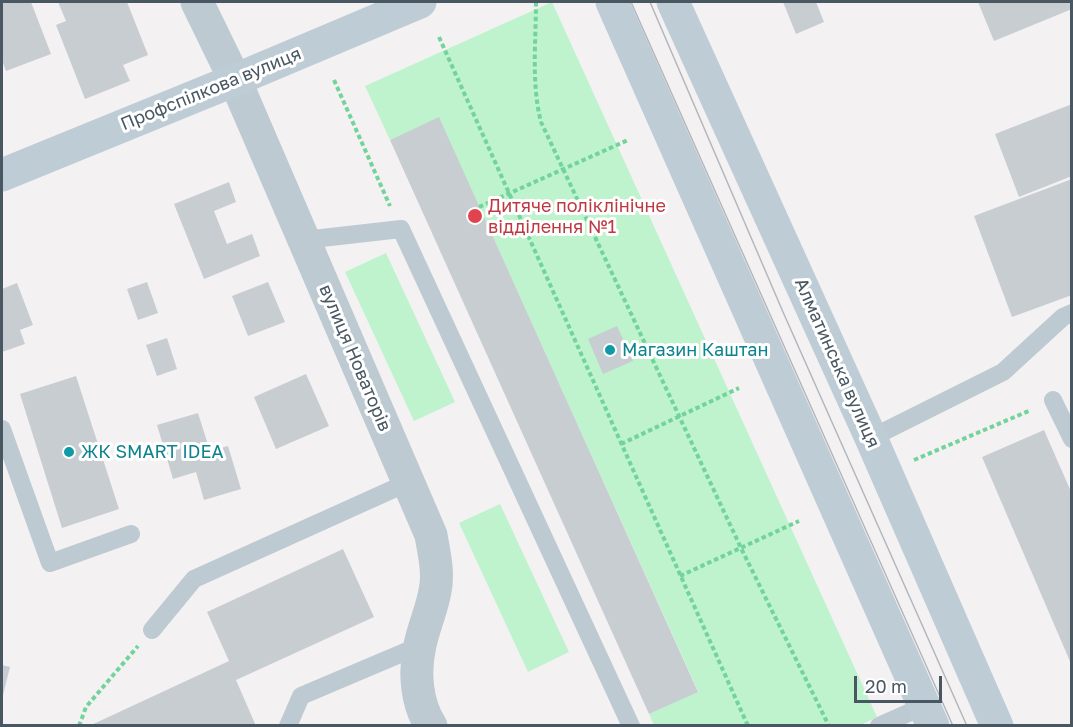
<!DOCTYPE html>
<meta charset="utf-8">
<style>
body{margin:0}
#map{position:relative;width:1073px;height:727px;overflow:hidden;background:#f4f1f2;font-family:"Golos Text",sans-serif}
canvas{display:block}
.frame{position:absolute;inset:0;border:3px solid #485761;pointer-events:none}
.scale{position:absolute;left:854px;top:676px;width:88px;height:27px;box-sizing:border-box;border:3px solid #485761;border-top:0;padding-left:8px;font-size:18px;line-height:21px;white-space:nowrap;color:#485761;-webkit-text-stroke:4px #fff;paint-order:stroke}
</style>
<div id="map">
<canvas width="1073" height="727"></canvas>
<div class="frame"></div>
<div class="scale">20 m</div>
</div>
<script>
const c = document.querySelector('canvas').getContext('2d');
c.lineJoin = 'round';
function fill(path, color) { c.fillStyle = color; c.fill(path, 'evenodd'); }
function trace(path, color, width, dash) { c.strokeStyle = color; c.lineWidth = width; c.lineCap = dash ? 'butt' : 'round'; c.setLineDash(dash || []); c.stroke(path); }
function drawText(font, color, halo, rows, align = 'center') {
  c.font = font + ' "Golos Text",sans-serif'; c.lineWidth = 6; c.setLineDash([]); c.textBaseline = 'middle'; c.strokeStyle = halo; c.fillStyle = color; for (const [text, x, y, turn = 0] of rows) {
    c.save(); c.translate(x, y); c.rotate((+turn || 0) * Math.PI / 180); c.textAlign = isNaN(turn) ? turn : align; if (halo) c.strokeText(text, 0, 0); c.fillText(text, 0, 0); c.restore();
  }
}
const green = new Path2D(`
 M 552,2 L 877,717 L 859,726 L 654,725 L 649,714 L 698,691 L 439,118 L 390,140 L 365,86 Z
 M 386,253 L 455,402 L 414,421 L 345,272 Z
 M 500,504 L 569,652 L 528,672 L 459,523 Z`);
const building = new Path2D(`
 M 2,2 L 31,2 L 51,54 L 6,71 L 2,60 Z
 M 58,2 L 127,2 L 148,55 L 123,65 L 130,81 L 85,99 L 56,25 L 66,21 Z
 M 783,2 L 816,2 L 824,22 L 796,34 Z
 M 978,2 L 1072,2 L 1072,9 L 994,41 Z
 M 1072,104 L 1072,176 L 1019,197 L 995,134 Z
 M 439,117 L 698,692 L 649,714 L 390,140 Z
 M 1072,179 L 1072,295 L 1012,317 L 974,216 Z
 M 229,182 L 236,202 L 214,211 L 227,244 L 252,234 L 260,256 L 204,279 L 174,204 Z
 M 147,282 L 158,313 L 138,320 L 127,289 Z
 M 268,282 L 285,322 L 248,336 L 232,296 Z
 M 17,283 L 33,325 L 20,330 L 25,344 L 2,352 L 2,289 Z
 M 617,326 L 633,361 L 603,374 L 588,339 Z
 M 167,338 L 177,369 L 157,376 L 146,345 Z
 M 306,374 L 329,426 L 276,449 L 254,397 Z
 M 76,376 L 119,509 L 62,528 L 20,394 Z
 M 198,413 L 210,451 L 228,446 L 241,489 L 204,500 L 196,472 L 173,479 L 157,425 Z
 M 1044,430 L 1072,494 L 1072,666 L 982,457 Z
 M 343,549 L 374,617 L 236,680 L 256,726 L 89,726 L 229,661 L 207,612 Z
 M 2,665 L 10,667 L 2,699 Z`);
const path = new Path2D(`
 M 536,2 C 536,41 531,83 541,122 L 741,548 L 829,726
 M 439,37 L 748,726
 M 334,80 L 390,206
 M 479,207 L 628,140
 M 621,444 L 739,388
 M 914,460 L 1031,410
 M 680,576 L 799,521
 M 79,726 L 86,707 L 138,646`);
const lane = new Path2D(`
 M 304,240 L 401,229 L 631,726
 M 1053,400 L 1072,439
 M 2,429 L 50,563 L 131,534
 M 871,438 L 1003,372 L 1063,317 L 1072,313
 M 152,630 L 194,579 L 409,482
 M 288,726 L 301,696 L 419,646
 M 879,726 L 924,706`);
const street = new Path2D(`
 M 197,2 L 235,80 L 431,535 C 434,553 439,573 435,591 C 432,609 424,626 420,645 C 414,671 416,703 431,726`);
const secondary = new Path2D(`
 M 612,2 L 933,726
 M 673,2 L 871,438 L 997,726
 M 2,175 L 235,80 L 420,2`);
const tram = new Path2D(`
 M 631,2 L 953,726
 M 650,2 L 783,312 L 967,726`);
const markers = [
 [475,216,8,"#e0444e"],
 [610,350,6,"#0f9aa8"],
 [69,452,6,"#0f9aa8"]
];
const streetNames = [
 ["Профспілкова вулиця",211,89,-22],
 ["вулиця Новаторів",355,358,67],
 ["Алматинська вулиця",837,363,66]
];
const healthNames = [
 ["Дитяче поліклінічне",488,206],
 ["відділення №1",488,227]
];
const cultureNames = [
 ["Магазин Каштан",622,350],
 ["ЖК SMART IDEA",81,452]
];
fill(green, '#bef3ce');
fill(building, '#c8cdd2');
trace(path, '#73d49b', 4, [4.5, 3]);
trace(lane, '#becad2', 18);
trace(street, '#becad2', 33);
trace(secondary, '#beccd6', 33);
trace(tram, '#b3b7bc', 1.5);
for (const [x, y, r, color] of markers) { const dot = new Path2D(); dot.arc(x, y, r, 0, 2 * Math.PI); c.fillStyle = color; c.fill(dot); trace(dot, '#fff', 2); }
drawText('18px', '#485761', '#fff', streetNames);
drawText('18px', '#be3a42', '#fff', healthNames, 'left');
drawText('18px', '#0d838f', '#fff', cultureNames, 'left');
</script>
